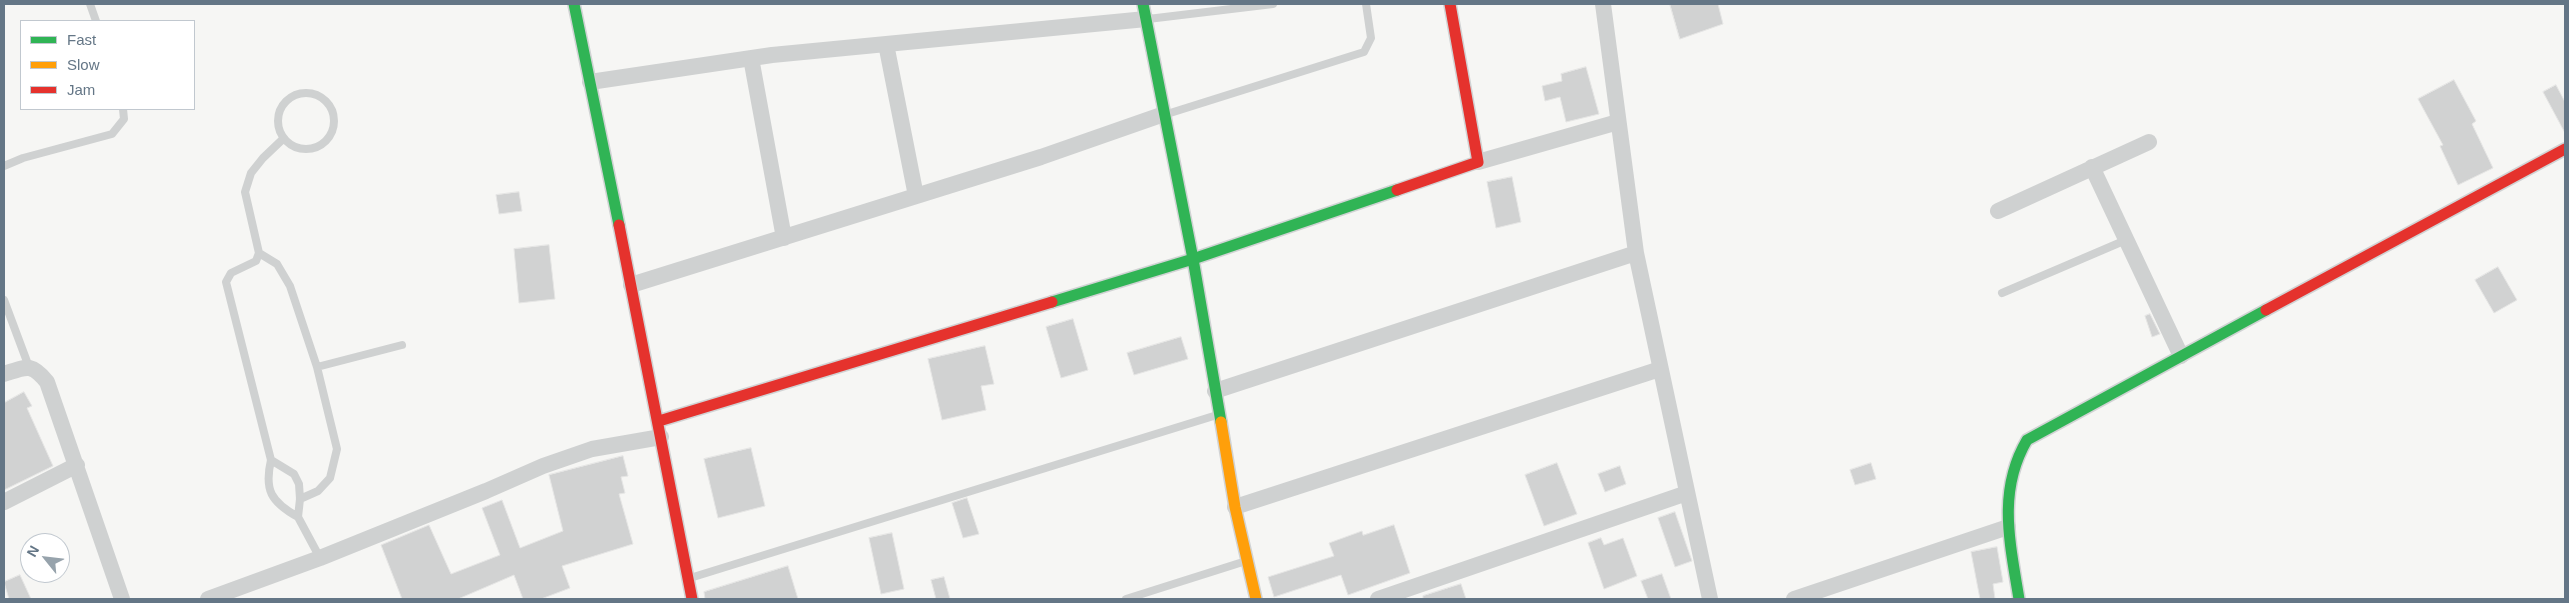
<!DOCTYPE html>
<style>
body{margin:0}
#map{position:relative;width:2569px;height:603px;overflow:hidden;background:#f6f6f4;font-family:Arial,sans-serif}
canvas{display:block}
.frame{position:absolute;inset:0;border:5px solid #647686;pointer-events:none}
.legend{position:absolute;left:20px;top:20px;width:175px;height:90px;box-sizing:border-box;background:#fff;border:1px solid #c1c8cf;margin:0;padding:6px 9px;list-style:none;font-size:15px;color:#647686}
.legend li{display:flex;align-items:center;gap:10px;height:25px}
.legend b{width:25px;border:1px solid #c1c8cf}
.north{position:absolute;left:20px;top:533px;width:50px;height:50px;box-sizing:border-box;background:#fff;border:1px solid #c1c8cf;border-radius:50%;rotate:299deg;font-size:14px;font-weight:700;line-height:20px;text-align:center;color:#647686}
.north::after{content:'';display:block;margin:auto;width:18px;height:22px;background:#97a3ac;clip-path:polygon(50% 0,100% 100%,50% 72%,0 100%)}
</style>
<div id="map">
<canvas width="2569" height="603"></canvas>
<div class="frame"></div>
<ul class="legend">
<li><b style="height:6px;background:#30b455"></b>Fast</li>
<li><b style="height:6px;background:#ff9f0a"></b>Slow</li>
<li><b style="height:6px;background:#e5322d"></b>Jam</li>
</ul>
<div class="north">N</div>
</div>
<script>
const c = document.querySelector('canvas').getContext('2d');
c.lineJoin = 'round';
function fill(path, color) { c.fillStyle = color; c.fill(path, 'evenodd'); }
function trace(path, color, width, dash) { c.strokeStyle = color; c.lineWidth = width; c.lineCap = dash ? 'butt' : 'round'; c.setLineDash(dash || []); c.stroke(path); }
const building = new Path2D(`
 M 1670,4 L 1718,4 L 1723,24 L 1680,39 Z
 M 1586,67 L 1599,114 L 1566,122 L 1560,97 L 1545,101 L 1542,86 L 1562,81 L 1561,74 Z
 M 2454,80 L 2476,121 L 2472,124 L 2493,168 L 2458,185 L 2440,146 L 2443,145 L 2418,99 Z
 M 2556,85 L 2565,102 L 2565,133 L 2543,92 Z
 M 1512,177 L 1521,222 L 1496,228 L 1487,182 Z
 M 519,192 L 522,211 L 499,214 L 496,195 Z
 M 549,245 L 555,299 L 519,303 L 514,249 Z
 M 2498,267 L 2517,300 L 2494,313 L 2475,280 Z
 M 2150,314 L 2160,334 L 2152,337 L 2145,316 Z
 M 1073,319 L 1088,370 L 1061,378 L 1046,327 Z
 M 1181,337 L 1188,359 L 1134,375 L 1127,353 Z
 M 985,346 L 994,384 L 981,386 L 986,410 L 942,420 L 928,359 Z
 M 24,392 L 32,406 L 27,408 L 53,466 L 4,490 L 4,403 Z
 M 751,448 L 765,506 L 718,518 L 704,459 Z
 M 623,456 L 628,476 L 621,477 L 625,493 L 619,494 L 633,544 L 562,566 L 570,588 L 541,599 L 523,599 L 514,575 L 458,599 L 402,599 L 381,545 L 429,525 L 451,574 L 500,555 L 482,508 L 502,500 L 520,548 L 563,531 L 549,475 Z
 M 1557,463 L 1577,514 L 1544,526 L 1525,475 Z
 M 1871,463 L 1876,479 L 1855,485 L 1850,470 Z
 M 1620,466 L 1626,484 L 1605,492 L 1598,474 Z
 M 967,498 L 979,534 L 963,538 L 952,503 Z
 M 1675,512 L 1692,561 L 1675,567 L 1658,518 Z
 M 1394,525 L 1410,573 L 1348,595 L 1341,575 L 1274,597 L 1268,577 L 1334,556 L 1329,543 L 1362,531 L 1363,535 Z
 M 892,533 L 904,589 L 881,594 L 869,538 Z
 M 1601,538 L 1604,545 L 1623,538 L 1637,576 L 1604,589 L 1588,543 Z
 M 1997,547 L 2003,582 L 1993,584 L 1995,599 L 1980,599 L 1971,552 Z
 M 788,566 L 798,599 L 705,599 L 704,592 Z
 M 1662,574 L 1671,599 L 1648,599 L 1641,581 Z
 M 20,575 L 31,599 L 9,599 L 4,582 Z
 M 944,577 L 950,599 L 936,599 L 931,580 Z
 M 1461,584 L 1466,599 L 1423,599 L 1423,596 Z`);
const lane = new Path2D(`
 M 90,4 L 96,21
 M 1148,19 L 1273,4
 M278 121a28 28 0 1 1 56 0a28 28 0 1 1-56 0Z
 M 1167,114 L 1364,52 L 1371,38 L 1366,4
 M 284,138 L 263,158 L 251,173 L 245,192 L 259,253 L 256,261 L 231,273 L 226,282 L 271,460 C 264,490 271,502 298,517
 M 4,166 L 23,158 L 112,134 L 124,119 L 123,109
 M 259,253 L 277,264 L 290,286 L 317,367 L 337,449 L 330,478 L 318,491 L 300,499
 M 2002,293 L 2126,240
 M 4,300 L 29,367
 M 317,367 L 402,345
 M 271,460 L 294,474 L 299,484 L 300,499 L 298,517 L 320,558
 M 690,578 L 1217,415
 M 1126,599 L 1246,561`);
const street = new Path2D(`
 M 1603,4 L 1636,253 L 1710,599
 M 886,44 L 916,196
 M 751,58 L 784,238
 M 590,82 L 772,55 L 1146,19
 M 1478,162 L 1618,122
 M 2092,167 L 2181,356
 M 1998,211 L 2149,142
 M 631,285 L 1041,157 L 1164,114
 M 4,374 C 26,367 31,362 47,382 L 122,599
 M 1215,391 L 1636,253
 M 4,502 L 77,465
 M 1235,507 L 1660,369
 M 208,599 L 320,558 L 486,491 L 543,466 L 592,449 L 661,437
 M 1378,599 L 1687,493
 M 1794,599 L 2008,527`);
const fast = new Path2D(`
 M 574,4 L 619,225
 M 1143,4 L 1193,259 L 1221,422
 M 1052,302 L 1193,259 L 1397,190
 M 2019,599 C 2010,543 1997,491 2027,440 L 2266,310`);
const slow = new Path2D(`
 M 1221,422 L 1235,507 L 1256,599`);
const jam = new Path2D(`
 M 1397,190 L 1478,162 L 1450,4
 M 619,225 L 692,599
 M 2266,310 L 2565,149
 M 659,421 L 1052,302`);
fill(building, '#d1d2d2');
trace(building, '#e5e5e4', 1);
trace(fast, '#d1d3d4', 14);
trace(slow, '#d1d3d4', 14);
trace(jam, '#d1d3d4', 14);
trace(lane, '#cfd1d1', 8);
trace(street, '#cfd1d1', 16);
trace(fast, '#30b455', 11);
trace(slow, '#ff9f0a', 11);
trace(jam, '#e5322d', 11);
</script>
